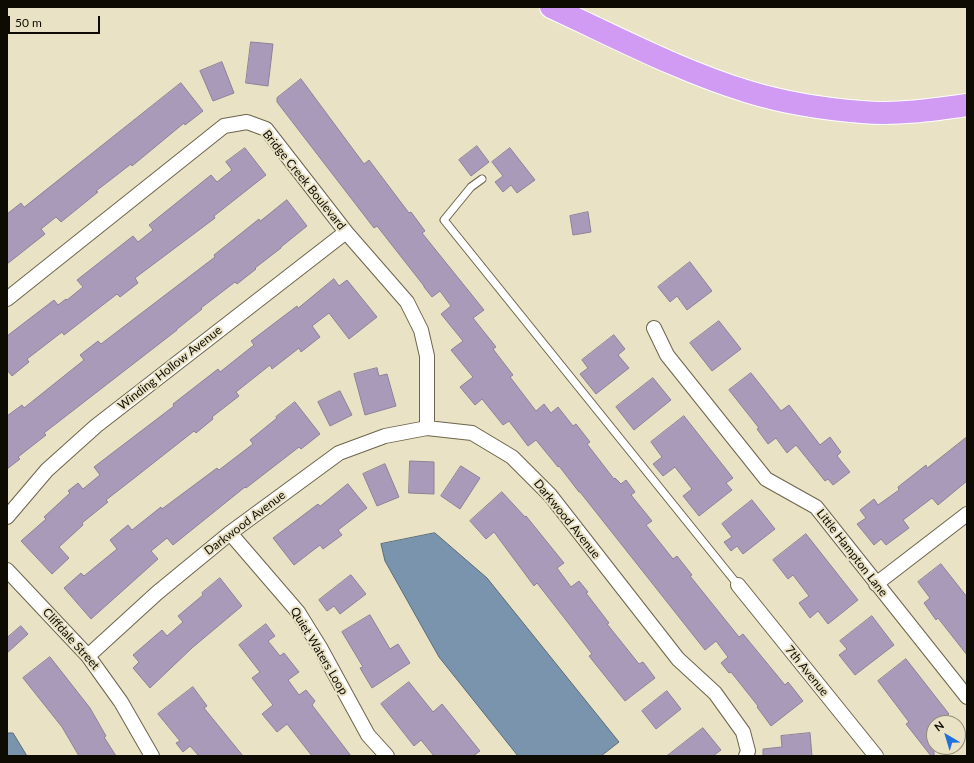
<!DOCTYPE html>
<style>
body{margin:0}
#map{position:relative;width:974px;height:763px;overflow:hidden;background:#e9e2c5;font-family:Lato,sans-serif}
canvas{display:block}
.frame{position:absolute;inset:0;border:8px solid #0e0b03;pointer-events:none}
.north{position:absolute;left:926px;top:715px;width:40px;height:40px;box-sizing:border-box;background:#e9e2c5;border:1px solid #918c77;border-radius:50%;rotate:322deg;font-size:11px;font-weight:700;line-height:16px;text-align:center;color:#0e0b03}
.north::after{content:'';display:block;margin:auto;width:14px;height:18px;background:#2071db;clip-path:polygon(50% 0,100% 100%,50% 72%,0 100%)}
.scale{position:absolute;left:8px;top:16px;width:92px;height:18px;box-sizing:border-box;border:2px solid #0e0b03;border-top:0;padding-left:5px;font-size:12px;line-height:14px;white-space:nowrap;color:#0e0b03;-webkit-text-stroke:3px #e9e2c5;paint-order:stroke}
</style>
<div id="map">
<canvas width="974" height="763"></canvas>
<div class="frame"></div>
<div class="north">N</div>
<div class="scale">50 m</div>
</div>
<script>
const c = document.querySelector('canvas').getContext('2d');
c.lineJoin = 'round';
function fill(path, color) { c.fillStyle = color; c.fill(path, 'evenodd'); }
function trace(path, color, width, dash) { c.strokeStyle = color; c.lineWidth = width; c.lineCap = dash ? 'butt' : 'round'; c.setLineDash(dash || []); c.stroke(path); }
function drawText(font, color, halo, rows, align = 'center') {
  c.font = font + ' Lato,sans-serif'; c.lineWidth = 4; c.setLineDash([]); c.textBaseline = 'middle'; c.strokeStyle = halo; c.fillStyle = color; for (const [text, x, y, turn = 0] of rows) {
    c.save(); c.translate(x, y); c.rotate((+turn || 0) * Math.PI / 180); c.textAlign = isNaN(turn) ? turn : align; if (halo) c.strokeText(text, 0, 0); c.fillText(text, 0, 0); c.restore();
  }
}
const water = new Path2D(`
 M 435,533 L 487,578 L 619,742 L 601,756 L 518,756 L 439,657 L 385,561 L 381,544 Z
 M 7,733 L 13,733 L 27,756 L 7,756 Z`);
const building = new Path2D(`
 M 251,42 L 273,44 L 268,86 L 246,83 Z
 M 222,62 L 234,93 L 213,101 L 200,71 Z
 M 301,79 L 364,164 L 369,160 L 409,213 L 411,212 L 425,231 L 422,233 L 484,310 L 473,318 L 496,347 L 493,349 L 513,375 L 510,377 L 536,411 L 544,404 L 551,413 L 558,407 L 573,426 L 576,424 L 590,442 L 587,444 L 614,479 L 615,478 L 621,484 L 626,480 L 635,492 L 631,495 L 652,521 L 646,525 L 673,559 L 677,556 L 692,575 L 690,576 L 739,637 L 743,634 L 785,685 L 788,682 L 803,701 L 771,726 L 757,707 L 758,706 L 731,672 L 729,673 L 721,663 L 728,657 L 716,641 L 705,650 L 580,492 L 579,492 L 559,466 L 558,467 L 536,440 L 528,446 L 509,421 L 503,425 L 482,399 L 475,405 L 460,387 L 473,377 L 451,350 L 463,341 L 441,314 L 451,306 L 440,291 L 432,297 L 424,287 L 424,286 L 377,226 L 374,228 L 277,102 L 277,98 Z
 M 181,83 L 203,111 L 185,125 L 184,123 L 132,166 L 131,164 L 96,191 L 98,192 L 61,222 L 56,217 L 41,229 L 45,234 L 7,264 L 7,214 L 21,203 L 24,207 Z
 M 477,146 L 489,162 L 471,176 L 459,160 Z
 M 245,148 L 266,175 L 214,216 L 215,218 L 135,278 L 138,283 L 120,297 L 117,294 L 64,335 L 62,332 L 27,359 L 29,362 L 12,376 L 7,370 L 7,336 L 54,300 L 58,305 L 66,299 L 67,300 L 83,287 L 77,280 L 133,236 L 138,242 L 153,230 L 149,225 L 211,175 L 217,182 L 232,170 L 226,162 Z
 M 510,148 L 535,180 L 517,193 L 511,185 L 503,192 L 495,182 L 503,176 L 492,162 Z
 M 287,200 L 307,226 L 281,247 L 281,248 L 255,268 L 256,269 L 237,284 L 235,282 L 201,308 L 202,309 L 176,330 L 177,330 L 44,433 L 46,435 L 18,457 L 20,459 L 7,469 L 7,416 L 22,405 L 24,408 L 84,360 L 80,355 L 98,341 L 101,344 L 215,257 L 214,255 L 259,219 L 260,221 Z
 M 588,212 L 591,232 L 573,235 L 570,216 Z
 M 690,262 L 712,291 L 687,310 L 677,296 L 670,302 L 658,287 Z
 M 334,279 L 339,286 L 347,280 L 377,317 L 349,339 L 329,313 L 312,326 L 320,337 L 301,352 L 299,348 L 272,369 L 270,365 L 236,392 L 239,396 L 212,417 L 213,419 L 196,433 L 194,431 L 133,479 L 106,500 L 108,502 L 82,523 L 83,525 L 59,547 L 69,558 L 52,574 L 21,541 L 46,519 L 44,517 L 70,493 L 68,491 L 78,483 L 83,489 L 100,475 L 94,467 L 174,406 L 173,404 L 218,369 L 220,372 L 254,345 L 251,341 L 297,306 L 298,308 Z
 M 719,321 L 741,349 L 712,371 L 690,343 Z
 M 614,335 L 625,349 L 618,355 L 629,368 L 596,394 L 580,374 L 588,368 L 582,360 Z
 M 377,368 L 379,376 L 387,374 L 396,406 L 365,415 L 354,374 Z
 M 751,373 L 781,411 L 789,405 L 820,445 L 830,437 L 841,452 L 837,456 L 850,472 L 833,485 L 828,479 L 825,481 L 796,445 L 787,453 L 776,438 L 768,444 L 757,429 L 759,428 L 729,390 Z
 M 653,378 L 671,400 L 634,430 L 616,407 Z
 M 340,391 L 352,415 L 330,426 L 318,402 Z
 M 295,402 L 320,434 L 301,449 L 299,447 L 246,488 L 245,487 L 173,545 L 167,538 L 151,551 L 158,559 L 91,619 L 64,588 L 81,573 L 84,576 L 117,549 L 110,540 L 128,525 L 132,530 L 161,507 L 162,509 L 217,468 L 219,470 L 253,444 L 250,440 L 277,418 L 276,417 Z
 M 684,416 L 733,478 L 726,483 L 732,490 L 699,516 L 683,496 L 692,489 L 675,467 L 663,476 L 653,464 L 662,457 L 651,442 Z
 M 967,437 L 967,481 L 938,505 L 932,498 L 903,520 L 909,528 L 886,545 L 881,539 L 874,545 L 857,524 L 866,518 L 860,510 L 874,499 L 878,505 L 899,490 L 898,487 L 926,465 L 927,468 Z
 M 410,461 L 434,462 L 434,494 L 409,493 Z
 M 385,464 L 399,497 L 377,506 L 363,474 Z
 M 461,466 L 480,478 L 460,509 L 441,496 Z
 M 348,484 L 367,508 L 338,530 L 342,535 L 323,549 L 320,545 L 294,565 L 273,538 L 318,504 L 320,506 Z
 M 502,492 L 525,517 L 526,516 L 564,563 L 557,568 L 571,587 L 579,581 L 588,592 L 586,593 L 609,623 L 607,624 L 639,664 L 643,662 L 655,678 L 625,701 L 589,656 L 592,654 L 569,624 L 537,583 L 534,586 L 494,532 L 486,539 L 470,521 Z
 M 752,500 L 775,529 L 743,554 L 737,546 L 731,551 L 724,542 L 732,537 L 722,524 Z
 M 806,534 L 858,600 L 828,624 L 818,611 L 810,618 L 799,603 L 809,596 L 793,575 L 788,579 L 773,560 Z
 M 941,564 L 967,597 L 967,655 L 938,618 L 936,620 L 924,603 L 930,598 L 918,582 Z
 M 351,575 L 366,594 L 340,614 L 334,606 L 327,611 L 319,600 Z
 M 220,578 L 242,606 L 192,648 L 150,688 L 133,668 L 139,662 L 133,655 L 162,630 L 167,636 L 183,622 L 178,616 L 203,595 L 202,593 Z
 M 370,615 L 390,649 L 398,644 L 410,663 L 372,688 L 360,668 L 363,667 L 342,632 Z
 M 872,616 L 894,645 L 855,675 L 839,655 L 847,649 L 840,641 Z
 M 266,624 L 275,636 L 268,641 L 280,656 L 284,653 L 299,672 L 288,680 L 299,695 L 306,690 L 315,701 L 312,705 L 351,756 L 312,756 L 287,724 L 277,732 L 262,714 L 273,705 L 252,678 L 260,672 L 239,645 Z
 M 21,626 L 28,634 L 7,653 L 7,638 Z
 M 50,657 L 90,708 L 106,736 L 104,737 L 116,756 L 79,756 L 62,727 L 23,678 Z
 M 906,659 L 949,714 L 938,723 L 934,723 L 934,756 L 931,756 L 906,724 L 909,722 L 878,681 Z
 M 409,682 L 433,712 L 442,704 L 480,751 L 473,756 L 434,756 L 421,740 L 414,746 L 381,704 Z
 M 193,687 L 207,706 L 204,708 L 243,756 L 199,756 L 190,746 L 183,752 L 176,743 L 180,741 L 158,714 Z
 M 667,691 L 681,709 L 656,729 L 642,711 Z
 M 703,728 L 721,750 L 713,756 L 667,756 Z
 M 810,733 L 812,756 L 763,756 L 763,749 L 782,747 L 781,736 Z`);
const lane = new Path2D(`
 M 482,179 L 471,187 L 444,220 L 738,585`);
const street = new Path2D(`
 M 7,299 L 224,126 L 247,122 L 266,129 L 346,232 L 407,302 L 421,330 L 427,356 L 427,428
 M 654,328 L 667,355 L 766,479 L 816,507 L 967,697
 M 7,517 L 47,470 L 96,426 L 346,232
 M 230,533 L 298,612 L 321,649 L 368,735 L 387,756
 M 7,570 L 88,656 L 121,702 L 152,756
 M 876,584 L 967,514
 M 738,585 L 876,756
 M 88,656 L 157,593 L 230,533 L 339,453 L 385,436 L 427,428 L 472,433 L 512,457 L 550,495 L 678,659 L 715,693 L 743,732 L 748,751 L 746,756`);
const highway = new Path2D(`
 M 551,7 C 616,37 680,71 749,92 C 785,103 824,109 862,112 C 897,115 932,110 967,105`);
const streetNames = [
 ["Bridge Creek Boulevard",304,180,51],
 ["Winding Hollow Avenue",170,368,-38],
 ["Darkwood Avenue",567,519,51],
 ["Darkwood Avenue",245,523,-37],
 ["Little Hampton Lane",852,553,52],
 ["Cliffdale Street",71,639,48],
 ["Quiet Waters Loop",319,651,59],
 ["7th Avenue",807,671,51]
];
fill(water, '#7994ac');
trace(water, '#596b79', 1);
fill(building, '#aa9ab9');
trace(building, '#8d8199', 1);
trace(lane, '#6c654c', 9);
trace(street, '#6c654c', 16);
trace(highway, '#fff', 24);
trace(lane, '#fff', 7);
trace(street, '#fff', 14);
trace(highway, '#d19af3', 22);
drawText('12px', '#0e0b03', '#e9e2c5', streetNames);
</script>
